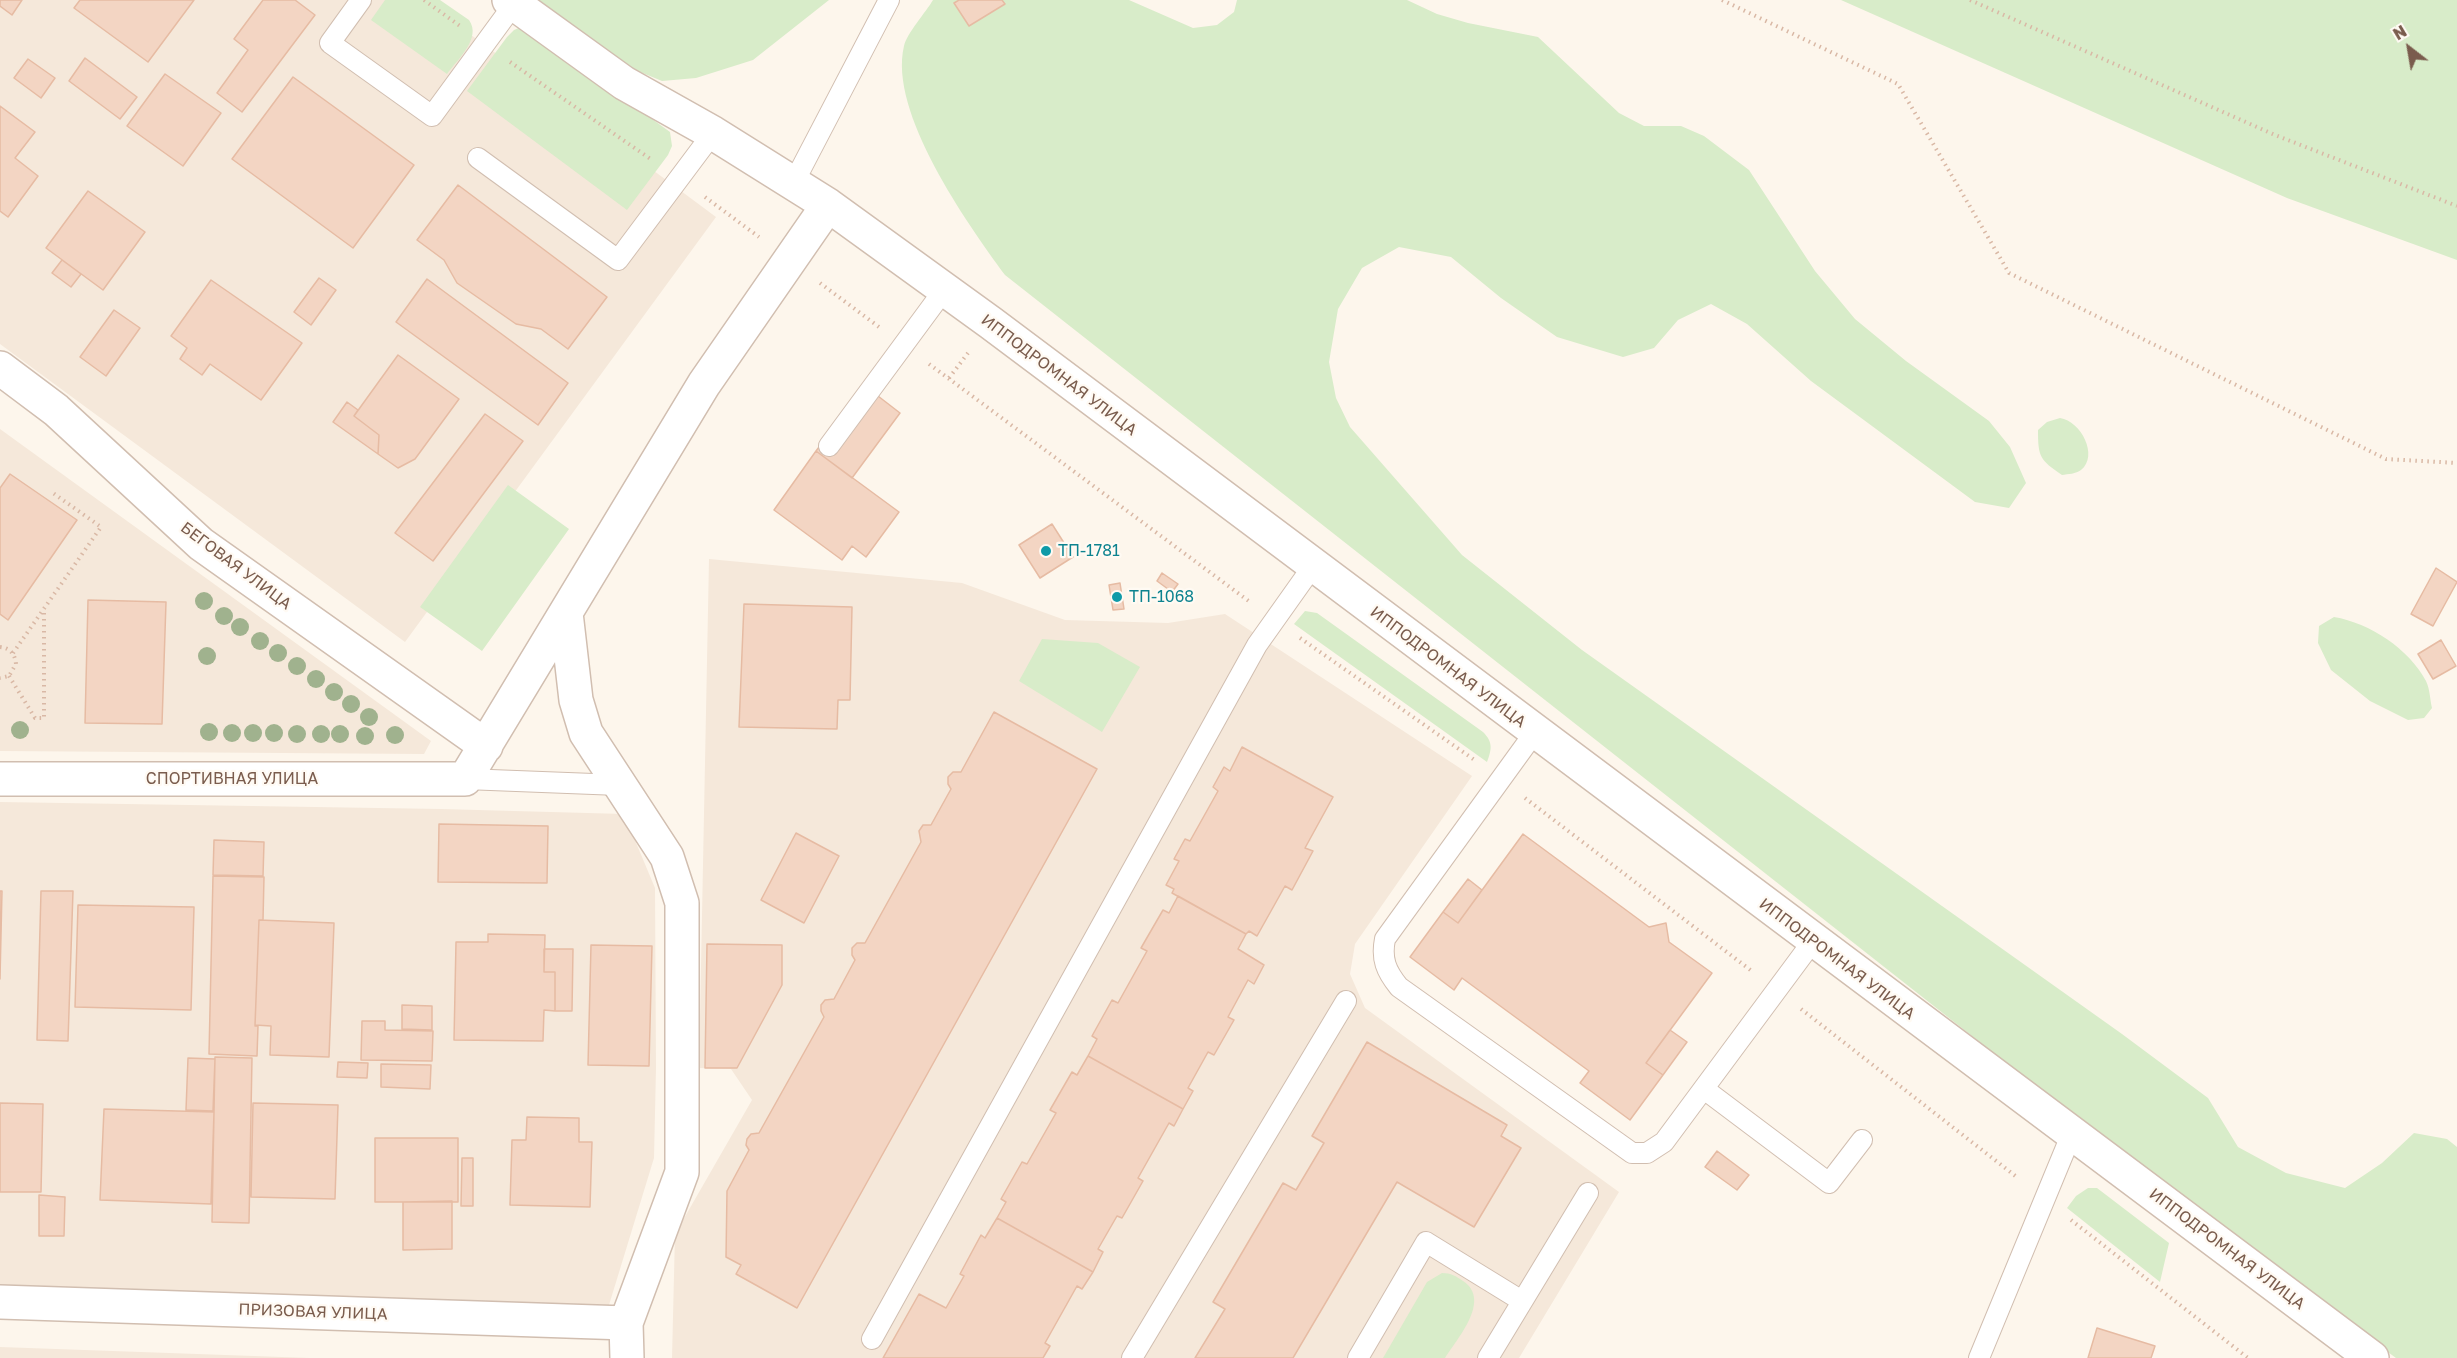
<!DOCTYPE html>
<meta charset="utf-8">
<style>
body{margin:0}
#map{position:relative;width:2457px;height:1358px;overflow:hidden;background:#fdf6ec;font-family:"Golos Text",sans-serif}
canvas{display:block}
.north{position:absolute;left:2379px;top:18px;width:60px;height:60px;-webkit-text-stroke:4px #fffaf3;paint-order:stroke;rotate:329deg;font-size:16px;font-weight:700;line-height:24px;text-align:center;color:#7a5c4d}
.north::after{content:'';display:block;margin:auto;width:21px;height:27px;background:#7a5c4d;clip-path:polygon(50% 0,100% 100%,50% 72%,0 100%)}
</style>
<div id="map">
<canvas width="2457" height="1358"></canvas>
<div class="north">N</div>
</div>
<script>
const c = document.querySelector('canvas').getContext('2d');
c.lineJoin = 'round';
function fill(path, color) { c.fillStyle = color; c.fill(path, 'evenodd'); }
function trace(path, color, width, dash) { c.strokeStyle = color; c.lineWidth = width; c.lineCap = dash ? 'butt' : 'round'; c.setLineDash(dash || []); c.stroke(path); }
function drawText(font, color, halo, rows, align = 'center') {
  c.font = font + ' "Golos Text",sans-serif'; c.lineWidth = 4.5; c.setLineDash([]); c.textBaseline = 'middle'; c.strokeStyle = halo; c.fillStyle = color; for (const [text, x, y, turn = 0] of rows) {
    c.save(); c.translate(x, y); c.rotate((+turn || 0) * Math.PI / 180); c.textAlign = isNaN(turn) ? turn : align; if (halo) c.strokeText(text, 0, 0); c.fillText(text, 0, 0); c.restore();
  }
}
const residential = new Path2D(`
 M 0,0 L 424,0 L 716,217 L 405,642 L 0,344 Z
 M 0,429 L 431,741 L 424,754 L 0,751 Z
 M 709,559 L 962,583 L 1065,620 L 1168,623 L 1225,614 L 1472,776 L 1355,944 L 1350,974 L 1365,1008 L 1619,1192 L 1519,1358 L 672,1358 L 675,1234 L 752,1100 L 731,1069 L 699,1068 Z
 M 0,802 L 441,809 L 624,814 L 655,888 L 656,1068 L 654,1158 L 609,1305 L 0,1285 Z
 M 0,1347 L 310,1358 L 0,1358 Z`);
const green = new Path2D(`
 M 385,0 L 440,0 L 469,20 C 482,38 457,60 447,74 L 371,20 Z
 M 531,0 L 829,0 L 753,60 L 696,78 L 662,81 L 616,62 Z
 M 933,0 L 1129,0 L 1193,28 L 1217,25 L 1234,12 L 1237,0 L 1407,0 L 1437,14 L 1468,23 L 1538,37 L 1619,113 L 1644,126 L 1681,126 L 1704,136 L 1749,170 L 1815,271 L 1855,319 L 1906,361 L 1989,421 L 2010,447 L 2026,483 L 2009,508 L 1975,502 L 1811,381 L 1747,324 L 1711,304 L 1678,320 L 1654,348 L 1623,357 L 1557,337 L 1501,298 L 1451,257 L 1399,247 L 1362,268 L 1338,309 L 1329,362 L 1336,398 L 1350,427 L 1462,555 L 1582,650 L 2122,1034 L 2208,1098 L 2238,1147 L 2286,1173 L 2345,1188 L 2382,1163 L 2414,1133 L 2447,1139 L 2457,1147 L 2457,1358 L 2396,1358 L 2160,1184 L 1005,275 C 967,223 888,112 904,46 C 907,33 926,12 933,0 Z
 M 1841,0 L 2457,0 L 2457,260 L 2287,198 Z
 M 521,27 L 528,29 L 670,132 L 672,146 L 668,155 L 627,210 L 467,91 L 507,37 L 514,30 Z
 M 2060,418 C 2081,421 2099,456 2081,470 C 2076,474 2068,474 2062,475 C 2040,460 2038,457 2038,430 L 2047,422 Z
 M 508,485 L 569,529 L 482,651 L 420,607 Z
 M 1305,611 L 1317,613 L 1483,732 C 1493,742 1492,749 1487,762 L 1294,624 Z
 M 2334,617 C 2370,623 2409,649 2426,681 C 2430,689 2430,700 2432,708 L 2424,718 L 2408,720 L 2370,701 L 2331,670 L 2318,643 L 2319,626 Z
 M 1042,639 L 1098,643 L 1140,667 L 1102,732 L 1019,681 Z
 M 2088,1188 L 2097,1188 L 2169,1243 L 2160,1282 L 2067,1208 L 2076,1196 Z
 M 1442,1273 C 1451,1273 1456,1276 1463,1281 C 1492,1300 1457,1339 1445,1358 L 1383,1358 L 1427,1282 Z`);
const building = new Path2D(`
 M 0,0 L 22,0 L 12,15 L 0,6 Z
 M 80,0 L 194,0 L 148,62 L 74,8 Z
 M 263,0 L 295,0 L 315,15 L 242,112 L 217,93 L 248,50 L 234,39 Z
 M 959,0 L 1002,0 L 1005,4 L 969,26 L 954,3 Z
 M 85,58 L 137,97 L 120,119 L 69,81 Z
 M 28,59 L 55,78 L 41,98 L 14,78 Z
 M 165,74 L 221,113 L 183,166 L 127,126 Z
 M 293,77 L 414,165 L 353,248 L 232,159 Z
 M 0,106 L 35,132 L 15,158 L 38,176 L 8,217 L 0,211 Z
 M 458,185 L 607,297 L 568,349 L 541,329 L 516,324 L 457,283 L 444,260 L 417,240 Z
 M 88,191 L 145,232 L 103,290 L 46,248 Z
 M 62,260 L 81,274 L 71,287 L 52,273 Z
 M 319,278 L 336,290 L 311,325 L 294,312 Z
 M 427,279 L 568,383 L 538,425 L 396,322 Z
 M 211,280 L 302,343 L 261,400 L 210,364 L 202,375 L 180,359 L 187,348 L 171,336 Z
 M 114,310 L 140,328 L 106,376 L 80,357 Z
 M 398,355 L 459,399 L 415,459 L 398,468 L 378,454 L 379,435 L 354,416 Z
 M 865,386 L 900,413 L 852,478 L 816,451 Z
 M 347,402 L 358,410 L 354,416 L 379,435 L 378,454 L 333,422 Z
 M 485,414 L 523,441 L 433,561 L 395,533 Z
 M 816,451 L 899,512 L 866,557 L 852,546 L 842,560 L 774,510 Z
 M 10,474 L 77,520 L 8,620 L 0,614 L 0,488 Z
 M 1052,524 L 1073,557 L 1040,578 L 1019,545 Z
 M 2436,568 L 2457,582 L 2433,626 L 2411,614 Z
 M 1162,573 L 1178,584 L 1172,592 L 1157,581 Z
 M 1120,583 L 1124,609 L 1113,610 L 1109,585 Z
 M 88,600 L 166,602 L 162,724 L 85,723 Z
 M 744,604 L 852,607 L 850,700 L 838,700 L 837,729 L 739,727 Z
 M 2441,640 L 2456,666 L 2433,679 L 2418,654 Z
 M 994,712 L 1097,769 L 797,1308 L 736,1274 L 741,1265 L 726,1257 L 727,1191 L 749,1150 L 746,1145 L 747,1139 L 751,1134 L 759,1133 L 824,1017 L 821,1011 L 821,1005 L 825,1000 L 834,999 L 855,960 L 852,955 L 852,948 L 857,943 L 865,943 L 921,842 L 919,831 L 923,825 L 931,825 L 951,789 L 948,784 L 948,777 L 953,772 L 961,772 Z
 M 1242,747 L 1333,797 L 1305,848 L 1313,851 L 1292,890 L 1285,886 L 1257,936 L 1249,931 L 1246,934 L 1172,893 L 1174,889 L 1166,885 L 1179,861 L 1174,859 L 1185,839 L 1190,841 L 1218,791 L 1213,787 L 1224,767 L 1230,771 Z
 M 439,824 L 548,826 L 547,883 L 438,882 Z
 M 796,833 L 839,856 L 804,923 L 761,900 Z
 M 1523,834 L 1649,927 L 1666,923 L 1669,942 L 1712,973 L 1646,1063 L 1663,1075 L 1630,1120 L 1580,1083 L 1589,1071 L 1462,978 L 1454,990 L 1410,957 L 1443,912 L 1458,923 Z
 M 214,840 L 264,842 L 263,876 L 213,875 Z
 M 213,876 L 264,877 L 263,920 L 259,920 L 255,1026 L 258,1026 L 257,1056 L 209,1054 Z
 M 1468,879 L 1482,890 L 1458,923 L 1443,912 Z
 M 0,891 L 2,891 L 0,979 Z
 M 41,891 L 73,891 L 68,1041 L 37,1040 Z
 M 1178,896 L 1246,934 L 1238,949 L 1264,965 L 1254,984 L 1248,980 L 1228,1017 L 1234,1020 L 1214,1055 L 1208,1052 L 1188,1088 L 1193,1091 L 1183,1109 L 1088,1056 L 1097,1039 L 1092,1036 L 1112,1000 L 1118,1003 L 1147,951 L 1141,948 L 1163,910 L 1169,913 Z
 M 78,905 L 194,907 L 191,1010 L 75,1007 Z
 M 259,920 L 334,923 L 329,1057 L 270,1055 L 271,1026 L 255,1025 Z
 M 488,934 L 545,935 L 544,972 L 555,972 L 555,1011 L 544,1010 L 543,1041 L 454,1040 L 456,942 L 488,942 Z
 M 707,944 L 782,945 L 782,985 L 737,1068 L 705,1068 Z
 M 591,945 L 652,946 L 649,1066 L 588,1065 Z
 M 544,949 L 573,949 L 572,1011 L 555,1011 L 555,972 L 544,972 Z
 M 402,1005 L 432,1006 L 432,1030 L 402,1029 Z
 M 362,1021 L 385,1021 L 385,1030 L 433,1031 L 432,1061 L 361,1060 Z
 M 1670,1030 L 1687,1042 L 1663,1075 L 1646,1063 Z
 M 1367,1042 L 1507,1125 L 1501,1136 L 1521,1148 L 1474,1227 L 1397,1182 L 1293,1358 L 1195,1358 L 1225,1309 L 1213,1302 L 1283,1183 L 1296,1190 L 1324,1143 L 1312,1136 Z
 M 1088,1056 L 1183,1109 L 1174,1126 L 1169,1123 L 1138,1178 L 1143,1181 L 1122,1218 L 1117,1216 L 1098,1249 L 1103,1252 L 1093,1272 L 997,1218 L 1006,1202 L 1001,1199 L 1022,1162 L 1027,1164 L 1056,1113 L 1050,1110 L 1072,1072 L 1077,1075 Z
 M 215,1057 L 252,1058 L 249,1223 L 212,1222 Z
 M 188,1058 L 215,1059 L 213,1111 L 186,1110 Z
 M 338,1062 L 368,1063 L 367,1078 L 337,1077 Z
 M 381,1064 L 431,1065 L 430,1089 L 381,1087 Z
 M 0,1103 L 43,1104 L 41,1192 L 0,1192 Z
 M 253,1103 L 338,1105 L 335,1199 L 251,1197 Z
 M 104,1109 L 214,1112 L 211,1204 L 100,1200 Z
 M 527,1117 L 579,1118 L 579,1142 L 592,1142 L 590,1207 L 510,1205 L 512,1140 L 526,1140 Z
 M 375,1138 L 458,1138 L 458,1202 L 375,1202 Z
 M 1717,1151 L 1749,1175 L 1737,1190 L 1705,1167 Z
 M 462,1158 L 473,1158 L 473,1206 L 461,1206 Z
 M 39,1195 L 65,1197 L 64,1236 L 39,1236 Z
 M 452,1201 L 452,1249 L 403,1250 L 403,1202 Z
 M 997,1218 L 1093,1272 L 1082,1289 L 1077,1286 L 1045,1343 L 1050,1346 L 1043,1358 L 883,1358 L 919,1294 L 946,1308 L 964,1276 L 960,1274 L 981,1235 L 985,1238 Z
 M 2097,1328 L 2155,1346 L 2151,1358 L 2088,1358 Z`);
const path = new Path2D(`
 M 424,0 L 460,26
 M 1722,0 L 1898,84 L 2009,273 L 2386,459 L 2457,463
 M 1970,0 L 2275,135 L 2457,206
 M 510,62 L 652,160
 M 705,197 L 759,237
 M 820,283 L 879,327
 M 929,364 L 1250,602
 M 949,378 L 968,353
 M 1300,638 L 1476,761
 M 0,647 C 10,648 15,654 16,664 L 9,676 L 0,678
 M 13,653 L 101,527 L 53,493
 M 9,676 L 35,718 L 44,718 L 44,609
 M 1525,798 L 1753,972
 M 1801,1009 L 2018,1178
 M 2071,1220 L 2248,1358`);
const lane = new Path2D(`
 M 361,0 L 330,43 L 432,116 L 514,4
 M 478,158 L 618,260 L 713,133
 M 794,182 L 889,0
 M 829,446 L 944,290
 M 1535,732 L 1385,939 C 1381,959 1386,971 1399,987 L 1632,1153 L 1647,1153 L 1664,1142 L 1813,941
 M 465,779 L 619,785
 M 1704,1089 L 1829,1183 L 1862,1140
 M 872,1339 L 1257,645 L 1313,566
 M 1132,1358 L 1346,1001
 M 1358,1358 L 1426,1242 L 1522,1301
 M 1488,1358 L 1588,1193
 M 1979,1358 L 2072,1133`);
const street = new Path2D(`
 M 509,0 L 624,83 L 713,133 L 828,205 L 991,323 L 2372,1358
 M 0,368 L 56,410 L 201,544 L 486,746
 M 566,613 L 576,700 L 586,733 L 667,857 L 682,903 L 682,1172 L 626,1323 L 627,1358
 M 0,779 L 465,779 L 704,384 L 828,205
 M 0,1302 L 626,1323`);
const trees = [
 [204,601],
 [224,616],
 [240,627],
 [260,641],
 [278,653],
 [207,656],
 [297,666],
 [316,679],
 [334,692],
 [351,704],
 [369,717],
 [20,730],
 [209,732],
 [232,733],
 [253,733],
 [274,733],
 [297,734],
 [321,734],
 [340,734],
 [395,735],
 [365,736]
];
const markers = [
 [1046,551,6,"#0f9aa8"],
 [1117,597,6,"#0f9aa8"]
];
const streetNames = [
 ["ИППОДРОМНАЯ УЛИЦА",1059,375,37],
 ["БЕГОВАЯ УЛИЦА",236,566,37],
 ["ИППОДРОМНАЯ УЛИЦА",1448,667,37],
 ["СПОРТИВНАЯ УЛИЦА",232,779],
 ["ИППОДРОМНАЯ УЛИЦА",1837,959,37],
 ["ИППОДРОМНАЯ УЛИЦА",2227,1249,37],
 ["ПРИЗОВАЯ УЛИЦА",313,1312,2]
];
const cultureNames = [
 ["ТП-1781",1058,551],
 ["ТП-1068",1129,597]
];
fill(residential, '#f5e8da');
fill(green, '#d8ecc9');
fill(building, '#f3d5c3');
trace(building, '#e6bba3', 1.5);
trace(lane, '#d1beb0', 22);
trace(street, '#d1beb0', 36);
trace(path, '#d9b8a5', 4, [1.5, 4.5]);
trace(lane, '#fff', 20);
trace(street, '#fff', 33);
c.fillStyle = '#a0b28e';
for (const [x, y] of trees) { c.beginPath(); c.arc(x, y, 9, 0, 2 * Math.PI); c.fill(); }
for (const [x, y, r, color] of markers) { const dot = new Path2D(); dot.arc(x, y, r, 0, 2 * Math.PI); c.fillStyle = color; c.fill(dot); trace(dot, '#fffaf3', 2); }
drawText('16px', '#7a5c4d', '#fffaf3', streetNames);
drawText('16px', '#0d838f', '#fffaf3', cultureNames, 'left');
</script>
